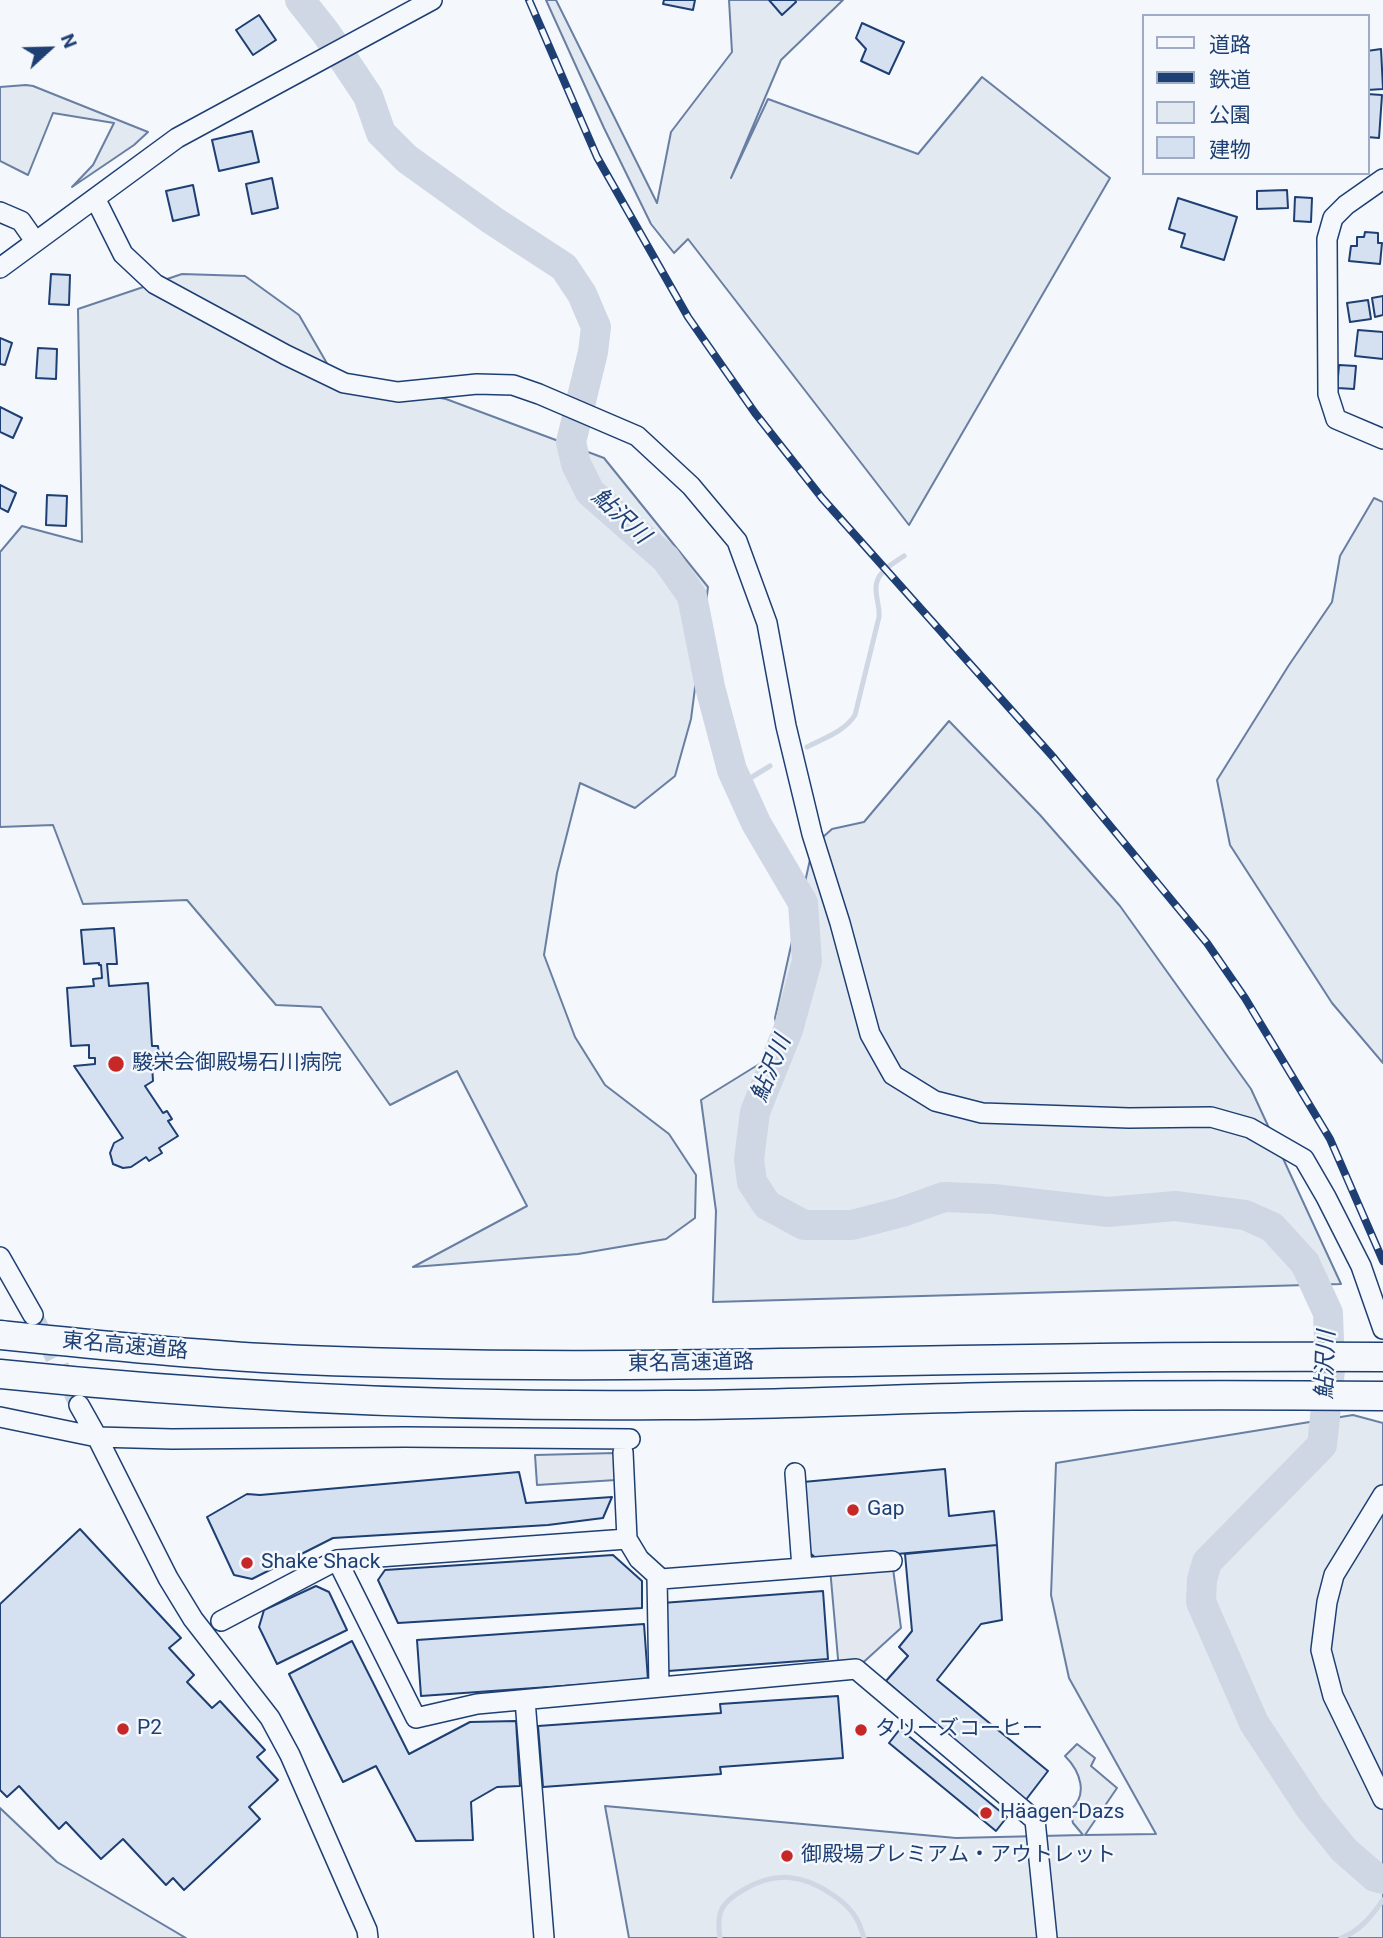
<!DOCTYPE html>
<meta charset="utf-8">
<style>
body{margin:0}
#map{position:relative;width:1383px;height:1938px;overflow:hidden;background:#f4f7fb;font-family:Roboto,"Noto Sans JP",sans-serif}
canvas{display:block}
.legend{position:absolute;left:1142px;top:14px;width:228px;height:161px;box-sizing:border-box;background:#f4f7fb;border:2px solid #9eadc5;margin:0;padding:9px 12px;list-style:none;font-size:21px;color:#1d3f73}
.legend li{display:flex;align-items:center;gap:14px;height:35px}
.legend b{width:35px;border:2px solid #9eadc5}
.north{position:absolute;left:14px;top:14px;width:70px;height:70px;-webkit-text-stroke:5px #f4f7fb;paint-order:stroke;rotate:68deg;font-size:19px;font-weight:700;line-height:28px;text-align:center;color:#1d3f73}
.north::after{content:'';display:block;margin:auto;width:24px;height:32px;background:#1d3f73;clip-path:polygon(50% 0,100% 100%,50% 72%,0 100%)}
</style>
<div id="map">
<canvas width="1383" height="1938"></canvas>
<ul class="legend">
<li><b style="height:9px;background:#f4f7fb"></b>道路</li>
<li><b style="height:9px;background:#1d3f73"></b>鉄道</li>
<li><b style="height:19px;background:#e3e9f0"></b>公園</li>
<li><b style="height:19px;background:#d5e0f0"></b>建物</li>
</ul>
<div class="north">N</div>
</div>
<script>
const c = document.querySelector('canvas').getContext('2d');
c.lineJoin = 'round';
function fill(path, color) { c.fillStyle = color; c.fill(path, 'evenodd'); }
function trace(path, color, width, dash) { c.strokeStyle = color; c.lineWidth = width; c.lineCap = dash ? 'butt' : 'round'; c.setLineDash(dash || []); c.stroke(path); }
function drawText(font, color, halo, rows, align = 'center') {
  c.font = font + ' Roboto,"Noto Sans JP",sans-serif'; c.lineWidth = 5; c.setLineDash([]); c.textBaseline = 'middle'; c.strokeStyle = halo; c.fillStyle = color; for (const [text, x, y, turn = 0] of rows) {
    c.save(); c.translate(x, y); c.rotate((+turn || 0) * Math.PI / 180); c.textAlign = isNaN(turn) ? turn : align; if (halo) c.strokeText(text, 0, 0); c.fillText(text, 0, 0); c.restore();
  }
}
const green = new Path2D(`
 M 546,0 L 556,0 L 657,203 L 671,132 L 732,52 L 729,0 L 843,0 L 781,60 L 731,178 L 768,99 L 918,154 L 982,77 L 1110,178 L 909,525 L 688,239 L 674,253 L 651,224 L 604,128 Z
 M 26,85 L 33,86 L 148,132 L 134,145 L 72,187 L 93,165 L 114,123 L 53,113 L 28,175 L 0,161 L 0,87 Z
 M 182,274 L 245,276 L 299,315 L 336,379 L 446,399 L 604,458 L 708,587 L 691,719 L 675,776 L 635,808 L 580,783 L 557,873 L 544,955 L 575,1037 L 605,1085 L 669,1134 L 696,1175 L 695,1218 L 666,1239 L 578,1254 L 413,1267 L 527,1206 L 457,1071 L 390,1105 L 321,1007 L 276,1005 L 187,900 L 83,904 L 53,825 L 0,827 L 0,552 L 22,526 L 82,542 L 78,309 Z
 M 1374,498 L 1383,502 L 1383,1063 L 1332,1003 L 1230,845 L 1217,780 L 1289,665 L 1332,602 L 1340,556 Z
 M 949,721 L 1040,815 L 1120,906 L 1251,1089 L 1341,1284 L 713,1302 L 716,1211 L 701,1100 L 782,1050 L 775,1018 L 813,846 L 832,829 L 864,822 Z
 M 1353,1415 L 1383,1423 L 1383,1938 L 629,1938 L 605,1806 L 956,1838 L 1083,1835 L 1073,1823 L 1070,1810 C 1089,1795 1080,1771 1065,1756 L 1077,1744 L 1095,1758 L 1091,1766 L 1117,1788 L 1085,1835 L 1156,1834 L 1069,1678 L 1051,1595 L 1056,1463 Z
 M 0,1808 L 57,1862 L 186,1938 L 0,1938 Z`);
const parking = new Path2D(`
 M 616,1453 L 616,1480 L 537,1485 L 535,1455 Z
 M 892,1561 L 901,1628 L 856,1669 L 839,1670 L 830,1568 Z`);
const stream = new Path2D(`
 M 807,747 C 824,738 844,732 855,715 L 879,617 C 880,607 876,599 876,589 C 875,573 892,564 904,556
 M 739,785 L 770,766
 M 720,1938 C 716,1912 721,1903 743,1890 C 775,1871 803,1874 833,1895 C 842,1901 851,1909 856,1918 C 860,1924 862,1932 864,1938
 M 1341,1938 C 1360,1931 1372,1916 1383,1900`);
const river = new Path2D(`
 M 300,0 L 326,33 L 368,96 L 381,133 L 407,159 L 492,220 L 564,267 L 582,294 L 596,327 L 593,352 L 571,442 L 576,464 L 590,492 L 666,559 L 692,596 L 710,687 L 732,770 L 756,823 L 803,903 L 807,961 L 788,1030 L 755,1112 L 749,1160 L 752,1182 L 767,1205 L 804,1225 L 852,1225 L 902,1212 L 944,1197 L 994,1199 L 1108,1212 L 1175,1206 L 1245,1215 L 1272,1227 L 1305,1263 L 1328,1313 L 1330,1370 L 1322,1445 L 1207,1562 L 1202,1580 L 1201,1602 L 1254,1723 L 1310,1808 L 1344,1850 L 1375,1877 L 1383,1879`);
const building = new Path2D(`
 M 664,0 L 695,0 L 693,10 L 663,4 Z
 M 769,0 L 795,0 L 796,2 L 782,15 Z
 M 259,15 L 276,40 L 253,55 L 236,30 Z
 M 862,23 L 904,42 L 889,74 L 861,61 L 866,49 L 856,38 Z
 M 1381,49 L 1383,89 L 1367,90 L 1367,51 Z
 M 1367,94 L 1382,95 L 1379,138 L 1367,137 Z
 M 252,131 L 259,162 L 219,171 L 212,140 Z
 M 272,178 L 278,208 L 252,214 L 246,184 Z
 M 193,185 L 199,215 L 173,221 L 166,191 Z
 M 1287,190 L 1288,208 L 1257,209 L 1257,191 Z
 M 1295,197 L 1312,198 L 1311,222 L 1294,221 Z
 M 1178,198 L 1237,217 L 1224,260 L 1181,247 L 1185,234 L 1169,229 Z
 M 1365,232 L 1378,233 L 1378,243 L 1382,243 L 1380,264 L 1349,261 L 1351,246 L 1357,246 L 1357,237 L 1364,237 Z
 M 51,274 L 70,275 L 69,305 L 49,304 Z
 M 1383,296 L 1383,315 L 1375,317 L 1372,298 Z
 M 1368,300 L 1371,319 L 1350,322 L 1347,303 Z
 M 1358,330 L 1383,332 L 1383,359 L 1355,356 Z
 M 0,338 L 12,343 L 5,365 L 0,364 Z
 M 38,348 L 57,349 L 56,379 L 36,378 Z
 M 1339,365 L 1356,366 L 1354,389 L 1337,388 Z
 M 0,407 L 22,418 L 13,438 L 0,432 Z
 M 0,485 L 16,493 L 8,512 L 0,508 Z
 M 47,495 L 67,496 L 66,526 L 46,525 Z
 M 114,928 L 117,964 L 107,964 L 109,986 L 148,983 L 152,1046 L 158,1046 L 160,1065 L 152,1065 L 153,1081 L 145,1086 L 163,1113 L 167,1111 L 172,1119 L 168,1121 L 178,1136 L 159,1148 L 162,1153 L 149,1161 L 146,1157 L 131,1167 L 123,1168 L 113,1164 L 110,1153 L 114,1143 L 123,1138 L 74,1066 L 95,1064 L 95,1058 L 89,1058 L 89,1045 L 71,1046 L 67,988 L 94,986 L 93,979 L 102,978 L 101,965 L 99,965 L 99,963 L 84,964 L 81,930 Z
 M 945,1469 L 949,1516 L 994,1511 L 997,1545 L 819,1561 L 809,1552 L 803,1482 Z
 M 519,1472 L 526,1503 L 612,1497 L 603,1518 L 548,1525 L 333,1538 L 252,1579 L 234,1575 L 207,1517 L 247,1494 L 260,1495 Z
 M 80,1529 L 181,1638 L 169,1648 L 194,1675 L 187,1682 L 212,1708 L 220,1701 L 265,1750 L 257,1757 L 278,1780 L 249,1807 L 260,1819 L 184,1890 L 173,1878 L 166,1885 L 123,1839 L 101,1859 L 66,1822 L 59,1829 L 19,1786 L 7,1797 L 0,1790 L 0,1604 Z
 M 997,1545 L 1002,1620 L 981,1624 L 937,1680 L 1048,1771 L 1025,1801 L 886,1681 L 908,1656 L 899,1647 L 912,1631 L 905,1554 Z
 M 613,1555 L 642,1581 L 642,1608 L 398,1623 L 378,1580 L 385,1570 Z
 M 316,1586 L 329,1592 L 347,1630 L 277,1664 L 259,1627 L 264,1610 Z
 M 823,1591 L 828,1659 L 668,1671 L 662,1603 Z
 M 644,1624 L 648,1680 L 421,1696 L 417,1640 Z
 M 352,1641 L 409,1754 L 470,1722 L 516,1721 L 520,1786 L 497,1787 L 471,1802 L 473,1840 L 416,1841 L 376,1766 L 343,1782 L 289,1674 Z
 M 838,1696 L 843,1758 L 720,1767 L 721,1774 L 543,1787 L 538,1726 L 721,1713 L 720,1704 Z
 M 900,1729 L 1007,1817 L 996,1831 L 889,1743 Z`);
const minorTunnel = new Path2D(`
 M 33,1315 L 79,1405`);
const minor = new Path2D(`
 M 1383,179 L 1346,205 L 1333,218 L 1327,239 L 1328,394 L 1336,419 L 1383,439
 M 95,198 L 123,254 L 155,284 L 286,355 L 344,383 L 398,392 L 477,384 L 513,385 L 539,394 L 637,436 L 691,486 L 737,541 L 767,623 L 786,726 L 812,834 L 840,923 L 870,1034 L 893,1075 L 935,1101 L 982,1113 L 1129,1118 L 1211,1117 L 1250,1128 L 1304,1159 L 1326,1197 L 1361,1266 L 1383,1329
 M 0,212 L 21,221 L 35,241
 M 0,268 L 177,138 L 432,0
 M 0,1257 L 33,1315
 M 79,1405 L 97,1437 L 168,1578 L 193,1619 L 270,1718 L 290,1755 L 355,1903 L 367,1930 L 368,1938
 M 0,1417 L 97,1437 L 172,1439 L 405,1437 L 630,1439
 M 623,1452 L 627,1539
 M 795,1473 L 802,1568
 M 1383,1495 L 1334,1575 L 1327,1602 L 1321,1650 L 1333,1696 L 1383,1799
 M 337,1560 L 416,1718 L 477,1704 L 856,1669 L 1035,1820 L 1047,1938
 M 657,1577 L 659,1687
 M 221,1621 L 337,1560 L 627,1539 L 639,1559 L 661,1579 L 892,1561
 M 525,1700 L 544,1938`);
const highway = new Path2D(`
 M 0,1335 C 88,1344 175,1353 263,1358 C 476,1369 690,1365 903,1361 C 1063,1358 1223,1356 1383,1357
 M 0,1374 C 221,1397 444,1407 667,1405 C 776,1405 885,1399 993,1397 C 1123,1395 1253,1395 1383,1396`);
const rail = new Path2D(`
 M 529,0 L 597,157 L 688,317 L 755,413 L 822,498 L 1054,758 L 1207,943 L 1245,998 L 1330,1139 L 1383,1261`);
const markers = [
 [116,1064,9,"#c62828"],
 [853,1510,7,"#c62828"],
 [247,1563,7,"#c62828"],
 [123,1729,7,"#c62828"],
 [861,1730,7,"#c62828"],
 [986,1813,7,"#c62828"],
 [787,1856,7,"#c62828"]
];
const poiNames = [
 ["駿栄会御殿場石川病院",132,1064],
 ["Gap",867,1510],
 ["Shake Shack",261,1563],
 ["P2",137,1729],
 ["タリーズコーヒー",875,1730],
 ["Häagen-Dazs",1000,1813],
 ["御殿場プレミアム・アウトレット",801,1856]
];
const streetNames = [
 ["東名高速道路",125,1347,5],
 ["東名高速道路",691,1364,-1]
];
const waterNames = [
 ["鮎沢川",620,517,43],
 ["鮎沢川",772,1069,-68],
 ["鮎沢川",1327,1365,-88]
];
fill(green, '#e3e9f0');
trace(green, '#687fa3', 2);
fill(parking, '#e3e8f0');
trace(parking, '#687fa3', 2);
trace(stream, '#cfd7e4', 5);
trace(river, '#cfd7e4', 30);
fill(building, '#d5e0f0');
trace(building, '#1d3f73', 2);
trace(minorTunnel, '#c9d2e0', 19, [19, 10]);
trace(minor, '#1d3f73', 22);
trace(highway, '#1d3f73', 31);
trace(minor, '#f4f7fb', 19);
trace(highway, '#f4f7fb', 28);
trace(rail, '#1d3f73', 8);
trace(rail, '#f4f7fb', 5, [16]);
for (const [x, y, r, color] of markers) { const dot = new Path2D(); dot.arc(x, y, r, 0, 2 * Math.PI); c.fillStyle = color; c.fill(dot); trace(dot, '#f4f7fb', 2.5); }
drawText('21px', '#1d3f73', '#f4f7fb', poiNames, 'left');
drawText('21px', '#1d3f73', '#f4f7fb', streetNames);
drawText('italic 23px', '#1d3f73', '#f4f7fb', waterNames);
</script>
